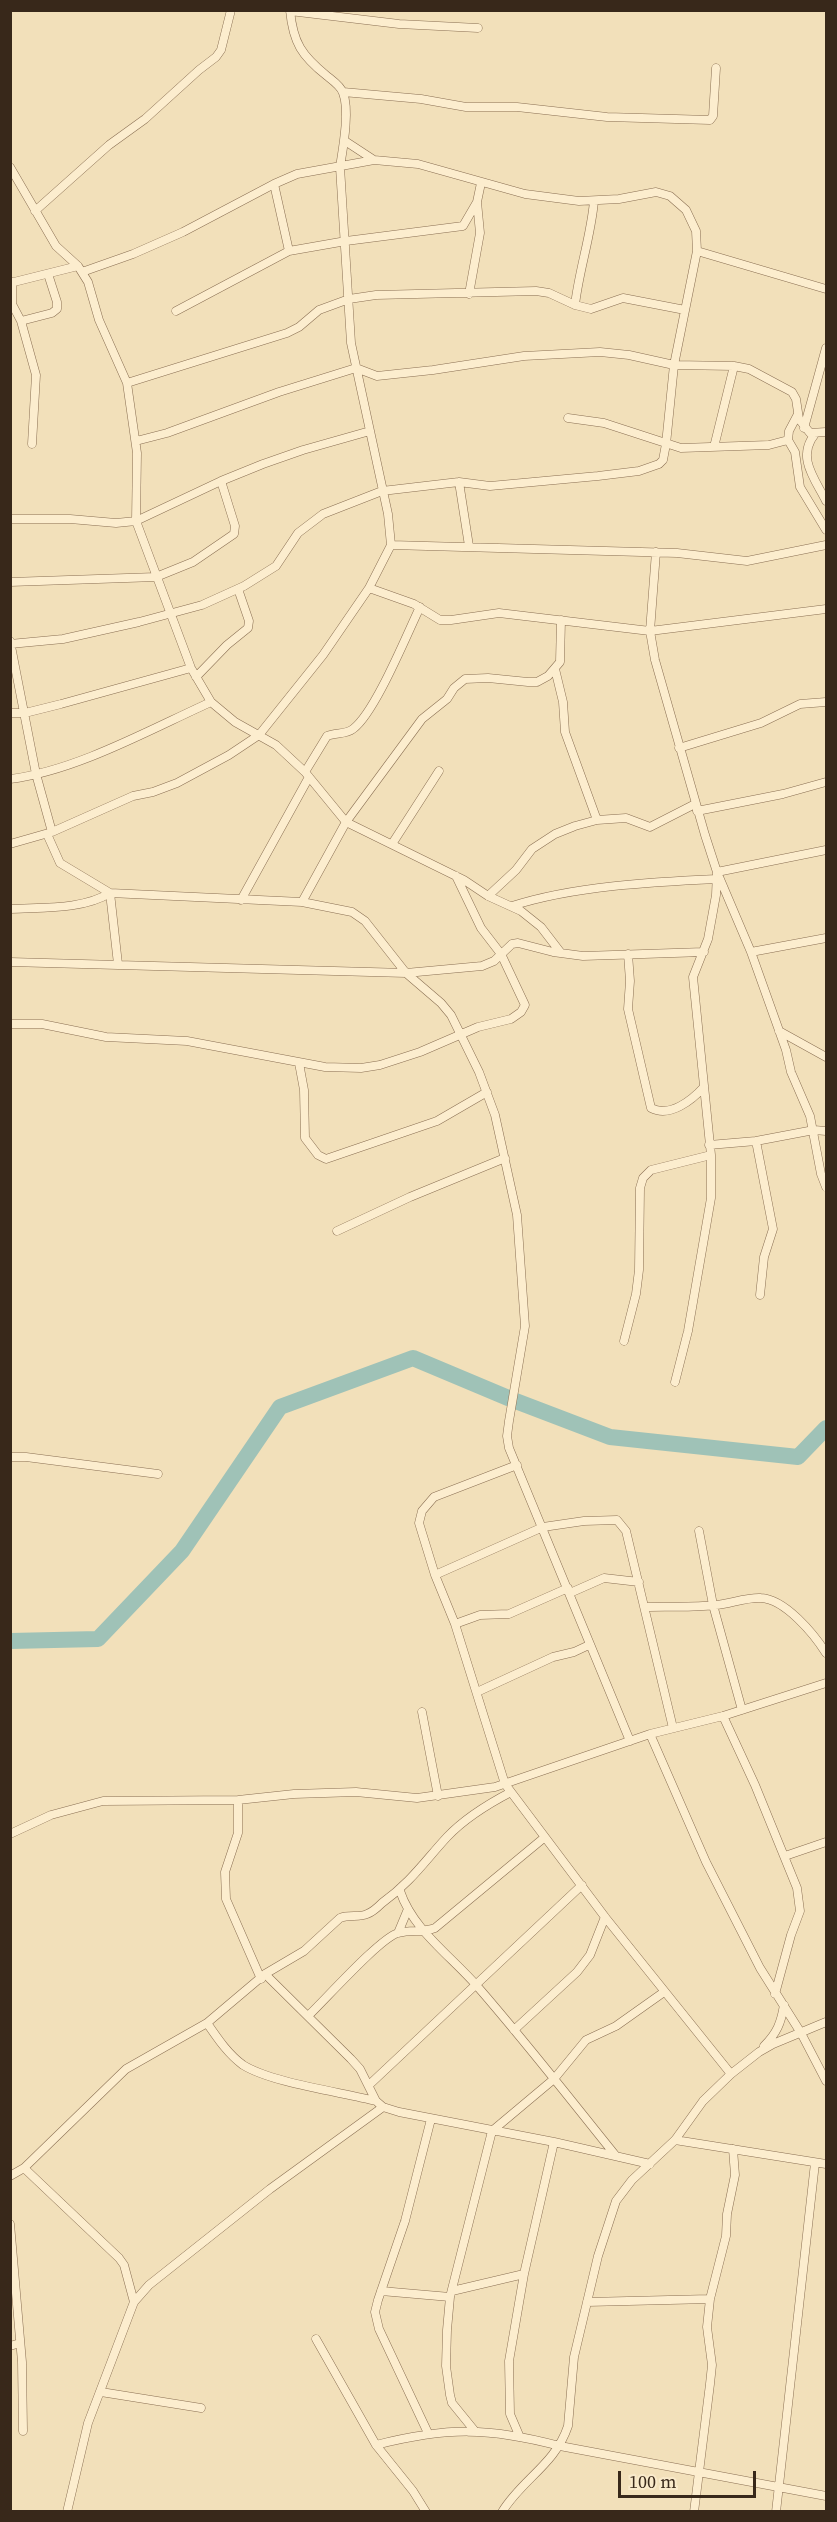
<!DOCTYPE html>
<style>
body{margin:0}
#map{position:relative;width:837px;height:2522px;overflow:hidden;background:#f2e0ba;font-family:"Source Serif 4",serif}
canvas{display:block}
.frame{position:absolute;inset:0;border:12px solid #38281a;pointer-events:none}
.scale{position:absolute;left:618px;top:2471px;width:138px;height:27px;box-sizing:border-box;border:3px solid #38281a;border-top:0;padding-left:8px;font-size:18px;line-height:21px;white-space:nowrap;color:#38281a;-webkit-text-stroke:4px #f9eacb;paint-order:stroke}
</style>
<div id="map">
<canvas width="837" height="2522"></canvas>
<div class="frame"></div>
<div class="scale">100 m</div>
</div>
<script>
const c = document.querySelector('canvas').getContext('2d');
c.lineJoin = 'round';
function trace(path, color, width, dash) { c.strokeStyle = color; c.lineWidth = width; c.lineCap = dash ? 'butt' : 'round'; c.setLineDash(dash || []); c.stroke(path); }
const river = new Path2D(`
 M 10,1641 L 98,1639 L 182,1551 L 280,1407 L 413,1358 L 513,1400 L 610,1437 L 798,1457 L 826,1428`);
const minor = new Path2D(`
 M 290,11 L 399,24 L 478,28
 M 343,92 L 421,99 L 466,107 L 517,107 L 607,117 L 710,120 L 713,116 L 716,68
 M 345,141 L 374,160
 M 10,167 L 56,246 L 78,266 L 88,282 L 99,320 L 127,383 L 137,453 L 136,521 L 191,668 L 211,702 L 235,722 L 276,745 L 305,772 L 346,822 L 464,880 L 488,896 L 521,911 L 541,927 L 561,953
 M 274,184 L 289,251
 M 477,202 L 481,183
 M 35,211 L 109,145 L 145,119 L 199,70 L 216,57 L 221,50 L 231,10
 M 697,251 L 826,289
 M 12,282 L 12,304 L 21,321 L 36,375 L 32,444
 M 10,283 L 78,266
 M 575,305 C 579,270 591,236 594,201
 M 176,311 L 289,251 L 346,241 L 463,226 L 477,202 L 480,233 L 469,294
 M 21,321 L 52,313 L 57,309 L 57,302 L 48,274
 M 127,383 L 287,333 L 299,327 L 319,310 L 349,299 L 376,295 L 536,291 L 549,293 L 575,305 L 591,309 L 623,298 L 685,310
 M 798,414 L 789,431 L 788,440 L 795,452 L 800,487 L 826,530
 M 568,418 L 604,423 L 681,448 L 769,445 L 788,440
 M 804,428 L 826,348
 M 815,434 C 796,457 815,479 826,501
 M 136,441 L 167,433 L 279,392 L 356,368 L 377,376 L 433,370 L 524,356 L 600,352 L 629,355 L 674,365 L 734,366 L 749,369 L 792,392 L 796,399 L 799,419 L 810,433 L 826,432
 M 714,447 L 734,366
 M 459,482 L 469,546
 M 10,519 L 70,519 L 116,523 L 136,521 L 221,481 L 263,464 L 303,450 L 370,431
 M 391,545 L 677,553 L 747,561 L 826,545
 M 656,552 L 650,631 L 655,660 L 705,835 L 717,872 L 751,952 L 786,1050 L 791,1072 L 810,1116 L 821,1174 L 826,1187
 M 10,582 L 156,577 L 193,562 L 234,534 L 235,526 L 221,481
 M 369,588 L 414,604 L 440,620 L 451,620 L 499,613 L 650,631 L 826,609
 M 10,641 L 36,774 L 52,832
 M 10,644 L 63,639 L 139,622 L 202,605 L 244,586 L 276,566 L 298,533 L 323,514 L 382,491 L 459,482 L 490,486 L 598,476 L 639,471 L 659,464 L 663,460 L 666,444 L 674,365 L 697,251 L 696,231 L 686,210 L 670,196 L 656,192 L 619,199 L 579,201 L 525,194 L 418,164 L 374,160 L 297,174 L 274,184 L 183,232 L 133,254 L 82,272
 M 555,669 L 563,702 L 565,732 L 597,820
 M 196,677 L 227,645 L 248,628 L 249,621 L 238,589
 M 10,713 L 25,713 L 61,704 L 191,668
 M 679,748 L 761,723 L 800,704 L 826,702
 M 305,772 L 327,736 C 336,732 345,735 353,729 C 375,713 407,634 420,607
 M 10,779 C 76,771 151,729 211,702
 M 697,811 L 783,794 L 826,782
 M 47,834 L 60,863 L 110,893 L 118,964
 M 10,844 L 52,832 L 133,796 L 153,792 L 177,783 L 229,755 L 259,735 L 323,655 L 369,588 L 391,545 L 388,514 L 351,343 L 340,167 C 343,148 350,110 343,93 C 341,86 332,80 327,76 C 302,56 293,43 290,10
 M 392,844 L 439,771
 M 488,896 L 516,870 L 532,849 L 555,834 L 575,826 L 597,820 L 626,818 L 650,827 L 695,804
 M 241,900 L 309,777
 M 302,902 L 346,822 L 422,719 L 447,699 L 454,688 L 465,679 L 488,678 L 528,682 L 537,682 L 548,676 L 560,662 L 561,620
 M 512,906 C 574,886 652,882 717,879
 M 10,909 C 42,907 82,910 110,893 L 302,902 L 352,912 L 365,921 L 406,973 L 441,1003 L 451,1015 L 479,1072 L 495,1115 L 517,1215 L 525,1326 L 509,1421 L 507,1436 L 509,1448 L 630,1741
 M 751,952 L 826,938
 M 628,954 L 630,981 L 628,1009 L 651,1108 C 670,1118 692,1100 704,1087
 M 10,962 L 406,973 L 482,966 L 494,961 L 512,944 L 518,943 L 553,952 L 583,956 L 704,952
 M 10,1024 L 42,1024 L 106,1037 L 187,1041 L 325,1067 L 361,1068 L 380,1065 L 420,1052 L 478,1027 L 511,1019 L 521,1012 L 525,1005 L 501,954 L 481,928 L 456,876
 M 779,1031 L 826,1057
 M 299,1063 L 304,1090 L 305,1138 L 318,1155 L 326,1159 L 437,1121 L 487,1092
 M 756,1141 L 773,1229 L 764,1257 L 760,1295
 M 709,1145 L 756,1141 L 814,1130 L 826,1131
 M 337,1231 L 410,1197 L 505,1158
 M 624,1341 L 636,1294 L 639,1270 L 640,1188 L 643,1178 L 651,1170 L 711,1155
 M 675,1382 L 688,1331 L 711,1198 L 711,1155 L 693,977 L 708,939 L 716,895 L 717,872 L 826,850
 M 10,1457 L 26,1457 L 158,1474
 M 517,1465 L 434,1497 L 422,1511 L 419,1523 L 435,1575 L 455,1624 L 505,1784 L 605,1917 L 731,2074
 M 699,1531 L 713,1605 L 742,1710
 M 435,1575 L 543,1527 L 584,1521 L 617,1520 L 626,1531 L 673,1728
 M 570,1593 L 604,1578 L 639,1582
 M 645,1607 C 668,1606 692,1608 715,1605 C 730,1604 746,1597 761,1598 C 785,1599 814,1634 826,1653
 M 455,1624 L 480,1615 L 509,1614 L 568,1588
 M 477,1692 L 553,1657 L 574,1652 L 589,1645
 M 422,1712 L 438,1796
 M 723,1716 L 755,1785 L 797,1888 L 800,1911 L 791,1935 L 775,1994
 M 650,1734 L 706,1862 L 760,1968 L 801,2033 L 826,2081
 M 238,1800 L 238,1833 L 225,1872 L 226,1899 L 261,1979
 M 10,1834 L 51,1815 L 103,1801 L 238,1800 L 294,1794 L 356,1792 L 417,1798 L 495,1787 L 650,1734 L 723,1716 L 826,1683
 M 785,1856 L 826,1842
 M 400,1891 C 413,1930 451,1956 477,1986 C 525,2041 570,2099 616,2156
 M 398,1933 L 408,1909
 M 265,1974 L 351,2059 L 360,2069 L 376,2101
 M 308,2016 C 325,2000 380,1938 398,1933 C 411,1929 423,1933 435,1928 L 545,1837
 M 207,2023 C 218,2039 228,2054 243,2065 C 272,2083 341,2092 376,2101 L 383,2107 L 399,2112 L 554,2142 L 650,2164
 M 514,2030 L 577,1972 L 590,1955 L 605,1917
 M 764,2046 C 777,2033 781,2023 784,2005
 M 369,2085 L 582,1885
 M 675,2140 L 826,2164
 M 24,2168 L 119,2258 L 124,2265 L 134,2302
 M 10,2176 L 24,2168 L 126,2069 L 207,2023 L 265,1974 L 304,1951 L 340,1918 C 349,1914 359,1918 367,1914 C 373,1912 378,1907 382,1903 C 411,1882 424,1862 447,1837 C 465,1818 488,1804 511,1792
 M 10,2224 L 22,2362 L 23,2431
 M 381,2291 L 450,2297
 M 452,2291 L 524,2274
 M 587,2302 L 710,2299
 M 316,2339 L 376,2445 L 413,2491 L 426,2512
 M 10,2346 L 20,2343
 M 101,2392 L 201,2408
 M 474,2430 L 452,2403 L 450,2395 L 446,2366 L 447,2330 L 450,2297 L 492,2131 L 554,2079 L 586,2040 L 616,2026 L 664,1992
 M 428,2433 L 379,2329 L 375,2312 L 378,2300 L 405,2221 L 431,2119
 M 519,2435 L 510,2414 L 509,2361 L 524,2274 L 554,2142
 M 376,2445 C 447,2427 489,2427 560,2446 L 826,2496
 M 67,2512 L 88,2423 L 134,2302 L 149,2285 L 270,2189 L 383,2107
 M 502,2512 C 522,2479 555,2465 568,2426 L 574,2357 L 598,2256 L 616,2201 L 632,2180 L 675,2140 L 703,2101 L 731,2074 L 759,2052 L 773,2044 L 826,2022
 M 694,2512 L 710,2384 L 712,2365 L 707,2327 L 710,2299 L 726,2236 L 727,2214 L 735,2175 L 733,2149
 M 776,2512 L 815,2163`);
trace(river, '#9fc2b7', 16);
trace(minor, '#8a6f53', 9);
trace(minor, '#fcedce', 8);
</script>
